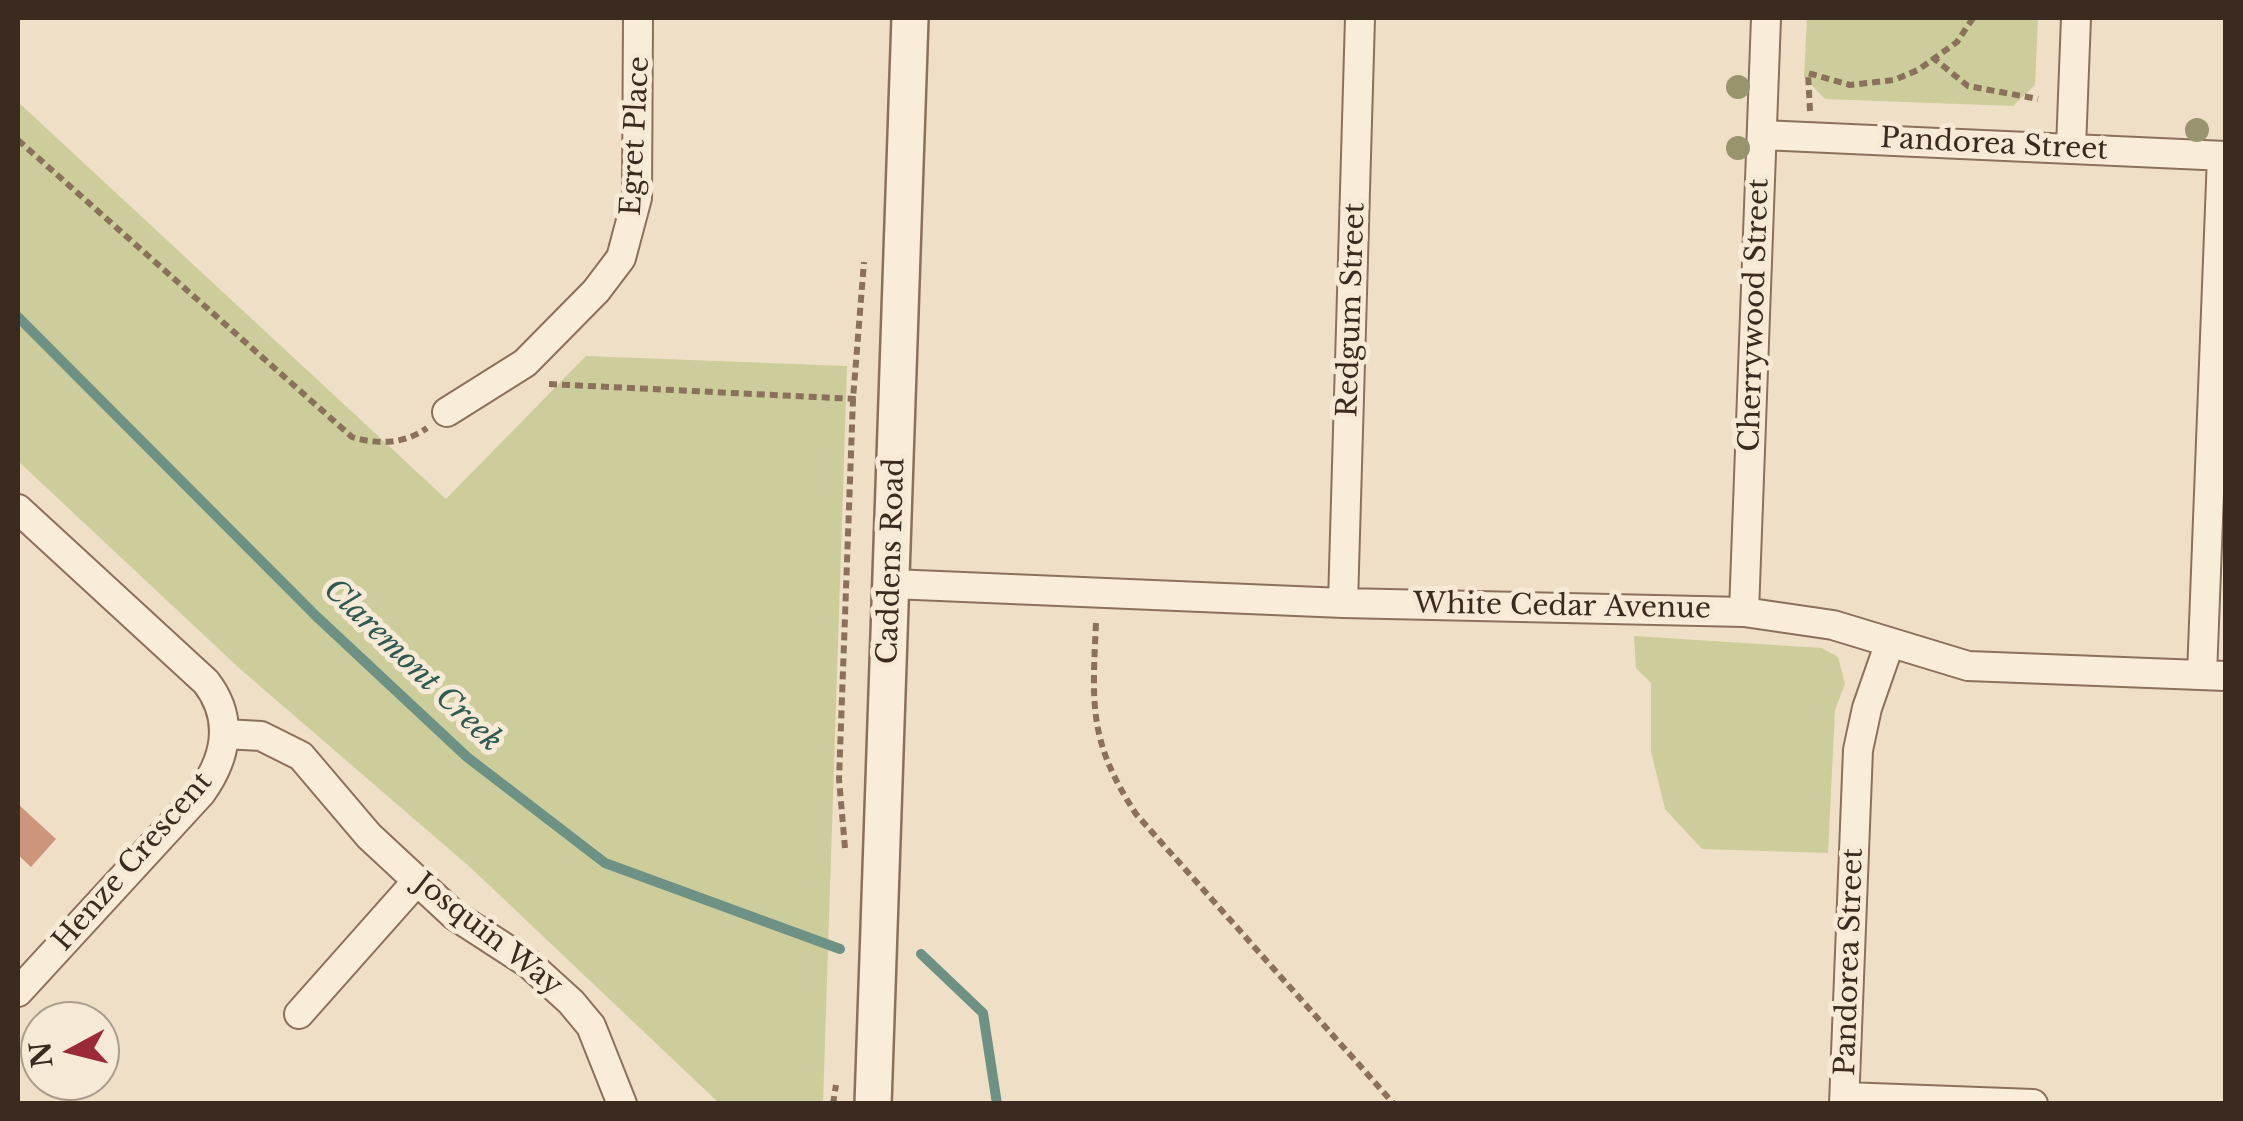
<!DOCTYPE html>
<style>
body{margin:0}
#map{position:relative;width:2243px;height:1121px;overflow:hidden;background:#efdfc6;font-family:"Libre Baskerville",serif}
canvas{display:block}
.frame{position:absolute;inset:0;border:20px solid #3b2a1f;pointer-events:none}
.north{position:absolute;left:20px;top:1001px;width:100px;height:100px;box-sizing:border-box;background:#f6ead6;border:2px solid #ab9d8d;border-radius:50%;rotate:263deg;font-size:28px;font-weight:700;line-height:40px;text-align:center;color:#3b2a1f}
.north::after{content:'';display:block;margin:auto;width:35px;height:45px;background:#9a2b36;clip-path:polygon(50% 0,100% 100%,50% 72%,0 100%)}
</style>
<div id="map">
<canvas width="2243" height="1121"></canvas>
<div class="frame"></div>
<div class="north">N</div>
</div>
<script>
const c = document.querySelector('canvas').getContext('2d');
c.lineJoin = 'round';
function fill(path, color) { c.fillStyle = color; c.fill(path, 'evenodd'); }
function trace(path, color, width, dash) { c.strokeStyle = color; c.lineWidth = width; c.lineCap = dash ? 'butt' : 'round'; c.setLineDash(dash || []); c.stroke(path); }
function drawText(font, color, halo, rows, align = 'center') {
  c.font = font + ' "Libre Baskerville",serif'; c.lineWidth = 10; c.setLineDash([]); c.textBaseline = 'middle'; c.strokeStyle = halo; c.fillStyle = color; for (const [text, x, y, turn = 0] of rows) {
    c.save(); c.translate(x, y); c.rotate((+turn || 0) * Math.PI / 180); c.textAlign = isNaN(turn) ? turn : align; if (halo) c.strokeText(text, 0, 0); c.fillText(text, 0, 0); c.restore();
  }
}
const green = new Path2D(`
 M 1807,18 L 2038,18 L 2035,85 L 2013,106 L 1825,99 L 1804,77 Z
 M 18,102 L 446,499 L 586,356 L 847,366 L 823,1103 L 719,1103 L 471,868 L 239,668 L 18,461 Z
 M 1634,636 L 1822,648 L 1838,657 L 1845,684 L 1835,710 L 1828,853 L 1702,849 L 1665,809 L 1651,751 L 1651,683 L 1636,668 Z`);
const stream = new Path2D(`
 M 18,317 L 316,616 L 467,757 L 605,863 L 840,949
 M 921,954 L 983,1013 L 997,1104`);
const building = new Path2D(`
 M 18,804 L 56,839 L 31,867 L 18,855 Z`);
const path = new Path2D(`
 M 1932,57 L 1968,86 L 2038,99
 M 1810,111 L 1808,73 L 1850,85 L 1894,80 L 1918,70 L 1957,42 L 1973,18
 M 18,140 L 352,437 C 377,445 405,444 427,428
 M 549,384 L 856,399
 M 1096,623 C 1092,706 1089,742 1136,814 L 1394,1104
 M 845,848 L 839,779 L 853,399 L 864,262
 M 833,1104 L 836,1085`);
const minor = new Path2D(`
 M 1762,135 L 2226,156
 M 2071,148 L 2076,18
 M 447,412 L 525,363 L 596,291 L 621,258 L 637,198 L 638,18
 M 18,509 L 206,682 C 234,718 227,757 201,793 L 18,992
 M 892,584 L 1343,603 L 1744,612 L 1833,625 L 1968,666 L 2226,676
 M 1343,603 L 1360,18
 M 1744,612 L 1766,18
 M 2202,675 L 2222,156
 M 225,734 L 261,736 L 301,756 L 369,836 L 454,915 L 528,963 L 571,1002 L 591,1026 L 622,1104
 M 299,1014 L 417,881
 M 1845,1097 L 2033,1104
 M 1844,1104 L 1858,750 L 1867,708 L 1889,645`);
const tertiary = new Path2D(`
 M 873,1104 L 910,18`);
const trees = [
 [1738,87],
 [2197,130],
 [1738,148]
];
const streetNames = [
 ["Egret Place",636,136,-87],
 ["Pandorea Street",1994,145,3],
 ["Redgum Street",1352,310,-88],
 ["Cherrywood Street",1755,315,-88],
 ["Caddens Road",892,561,-88],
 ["White Cedar Avenue",1562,607,1],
 ["Henze Crescent",133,862,-49],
 ["Josquin Way",488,935,38],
 ["Pandorea Street",1850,962,-88]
];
const waterNames = [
 ["Claremont Creek",412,666,44]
];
fill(green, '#cccd9a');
trace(stream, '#6e9185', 10);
fill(building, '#cd967c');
trace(minor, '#8b705b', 32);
trace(tertiary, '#8b705b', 40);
trace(path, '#8b705b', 6, [8, 5]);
trace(minor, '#f9edda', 28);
trace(tertiary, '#f9edda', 35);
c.fillStyle = '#97946e';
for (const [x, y] of trees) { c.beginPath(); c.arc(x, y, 12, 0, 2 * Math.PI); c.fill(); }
drawText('28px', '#3b2a1f', '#f6ead6', streetNames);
drawText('italic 30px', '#2e5a54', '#f6ead6', waterNames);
</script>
